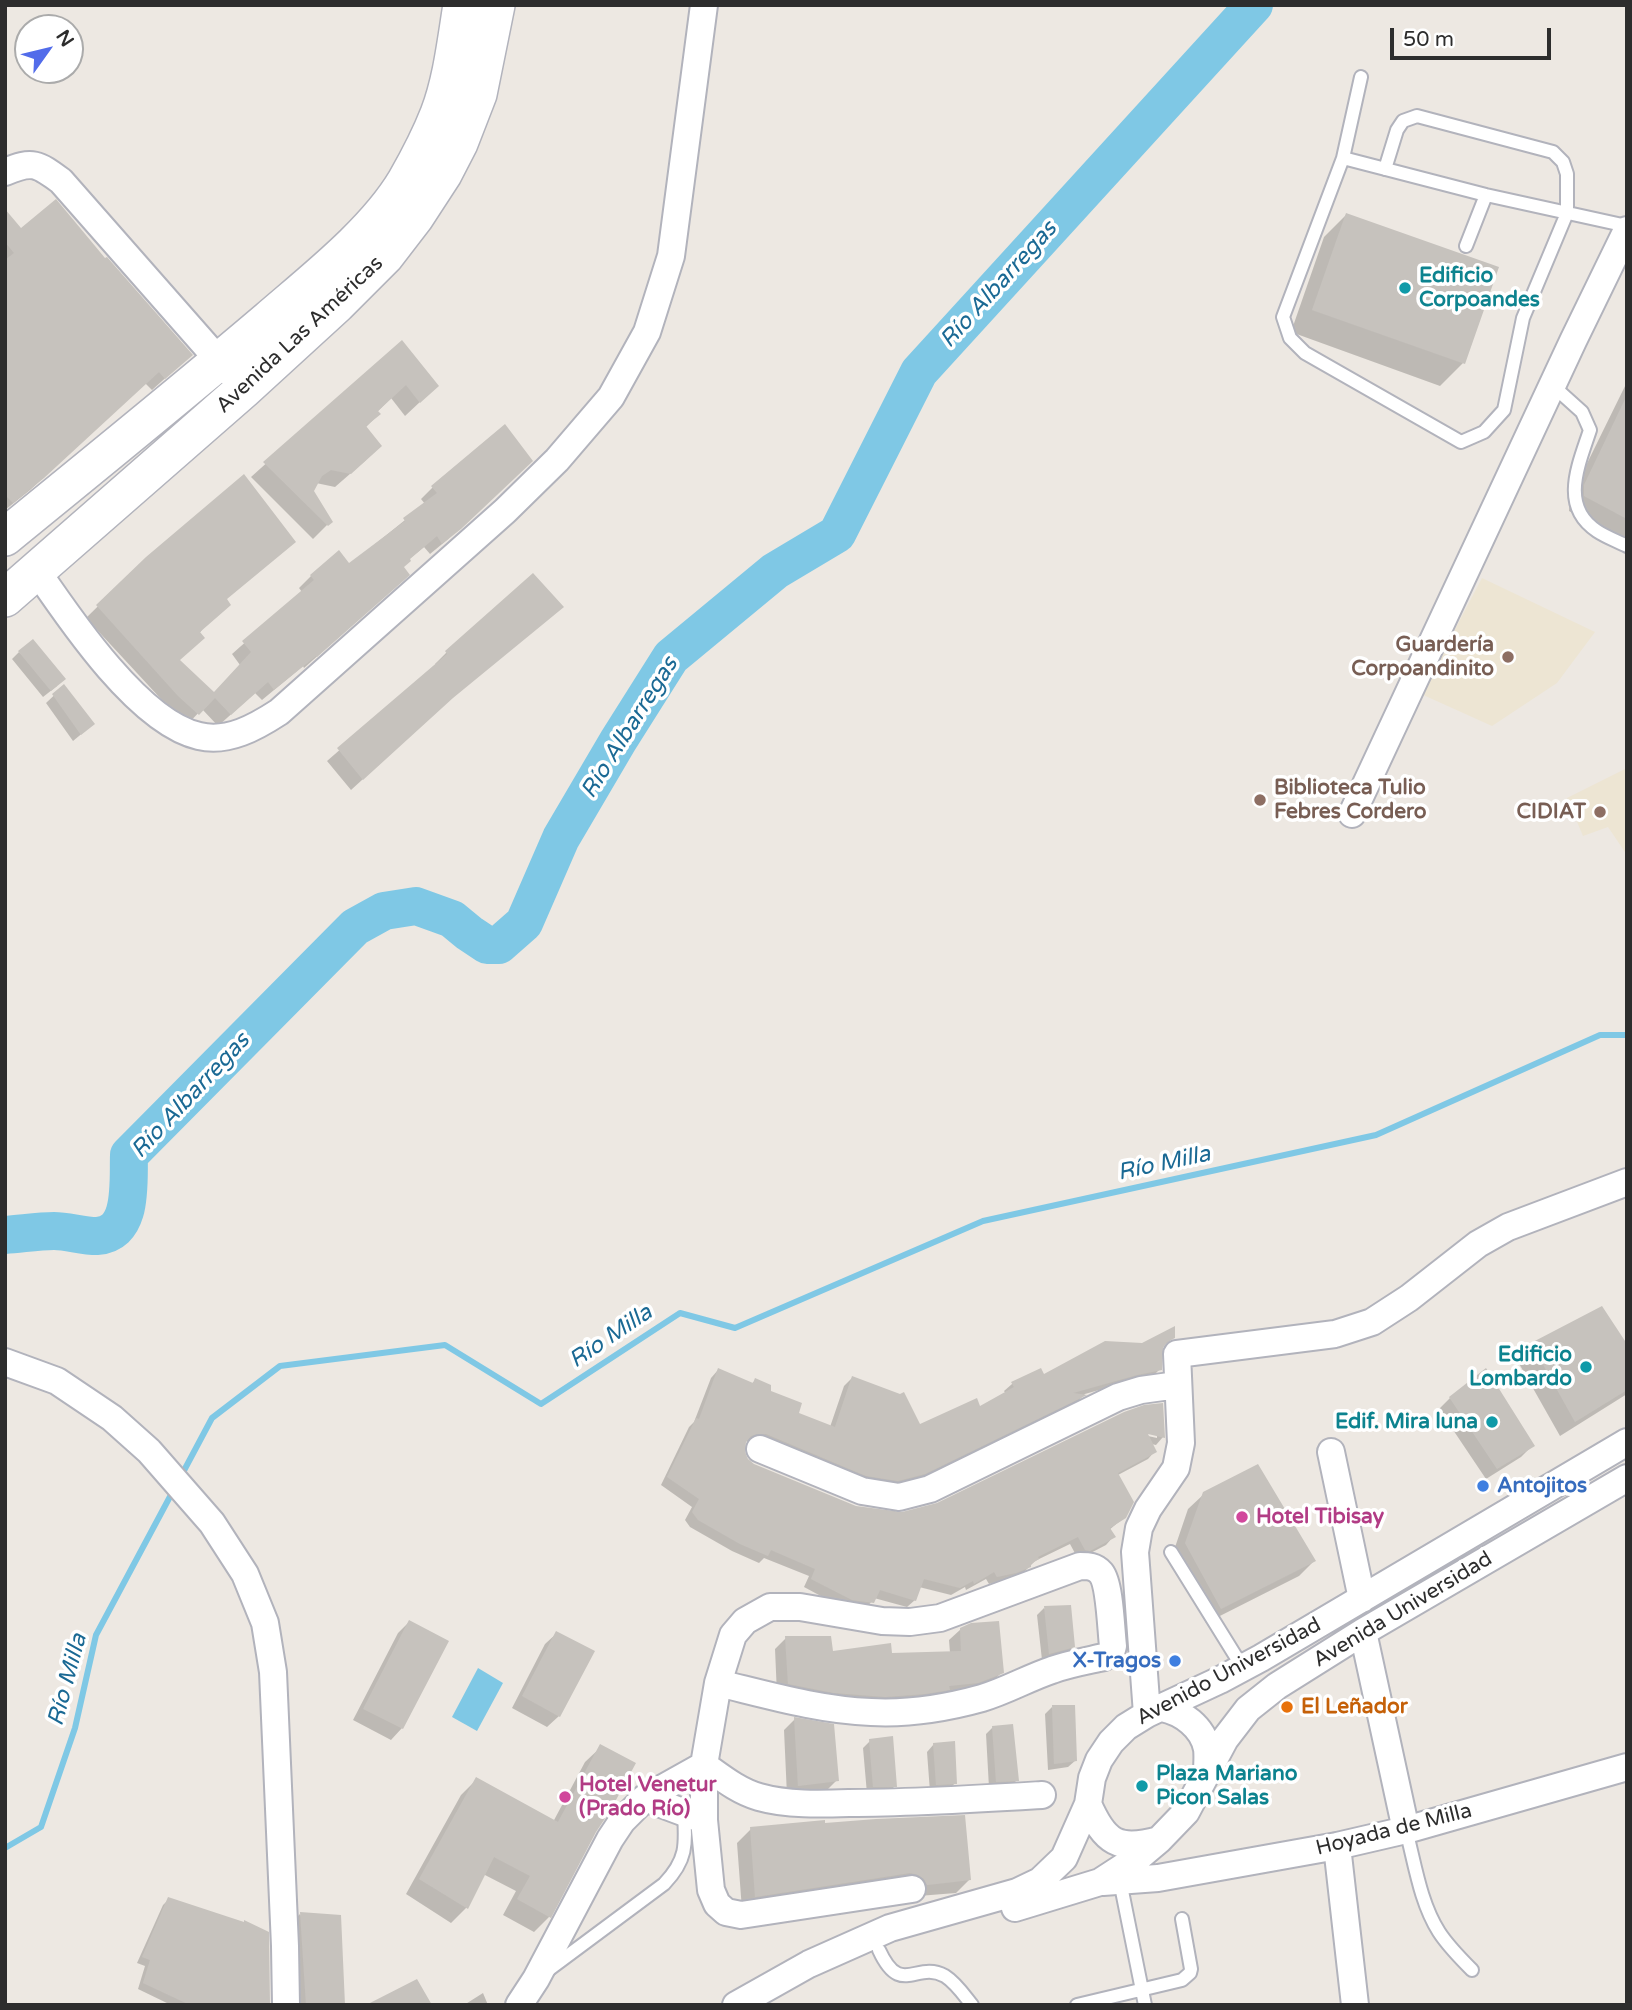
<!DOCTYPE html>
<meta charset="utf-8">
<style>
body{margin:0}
#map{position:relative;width:1632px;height:2010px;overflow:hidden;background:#ede8e2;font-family:"Varela Round",sans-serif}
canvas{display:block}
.frame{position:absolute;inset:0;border:7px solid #2d2d2d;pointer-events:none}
.north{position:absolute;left:14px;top:14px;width:70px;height:70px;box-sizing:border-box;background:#fff;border:2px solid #ababab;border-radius:50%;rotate:56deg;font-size:19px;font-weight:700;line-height:28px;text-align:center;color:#2d2d2d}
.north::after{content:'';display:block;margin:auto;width:24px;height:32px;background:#526cea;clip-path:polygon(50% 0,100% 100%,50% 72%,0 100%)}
.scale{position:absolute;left:1390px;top:28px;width:161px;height:32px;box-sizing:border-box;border:4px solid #2d2d2d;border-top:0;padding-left:9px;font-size:21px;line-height:24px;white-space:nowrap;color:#2d2d2d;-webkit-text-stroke:5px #fff;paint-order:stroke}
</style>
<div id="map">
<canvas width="1632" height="2010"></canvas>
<div class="frame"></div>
<div class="north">N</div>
<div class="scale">50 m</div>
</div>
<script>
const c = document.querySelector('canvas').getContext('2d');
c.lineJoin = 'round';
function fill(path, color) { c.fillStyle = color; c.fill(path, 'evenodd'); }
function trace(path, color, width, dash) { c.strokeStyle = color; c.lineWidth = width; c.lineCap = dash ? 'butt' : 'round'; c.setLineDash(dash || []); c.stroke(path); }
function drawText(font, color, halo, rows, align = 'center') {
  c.font = font + ' "Varela Round",sans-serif'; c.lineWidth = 7; c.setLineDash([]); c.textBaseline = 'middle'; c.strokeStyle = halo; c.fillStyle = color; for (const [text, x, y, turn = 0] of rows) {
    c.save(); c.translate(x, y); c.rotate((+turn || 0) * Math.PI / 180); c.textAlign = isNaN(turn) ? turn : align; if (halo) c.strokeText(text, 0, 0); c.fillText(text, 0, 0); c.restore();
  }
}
const education = new Path2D(`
 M 1482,578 L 1595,632 L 1557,683 L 1492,726 L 1421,694 Z
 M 1627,768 L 1627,855 L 1608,827 L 1583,836 L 1567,798 Z`);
const water = new Path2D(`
 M 478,1668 L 503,1683 L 477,1731 L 452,1717 Z`);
const shadow = new Path2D(`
 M 1346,215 L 1463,363 L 1440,386 L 1291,332 L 1324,237 Z
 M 5,229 L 21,231 L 105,261 L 191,355 L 152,390 L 145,383 L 30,490 L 5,510 Z
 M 401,342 L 437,386 L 405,416 L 391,398 L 377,412 L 379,414 L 365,428 L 366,460 L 335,487 L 316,483 L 312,491 L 330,522 L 313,539 L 251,477 Z
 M 1627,382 L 1627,542 L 1569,511 L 1570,498 Z
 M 519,473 L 447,540 L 430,554 L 424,547 L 408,560 L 402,567 L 396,586 L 304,668 L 303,666 L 262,700 L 255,693 L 218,726 L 202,709 L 186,726 L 86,618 L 147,558 L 225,600 L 178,661 L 213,694 L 240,665 L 232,654 L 302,592 L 299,588 L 311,576 L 349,565 L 425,504 L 421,499 L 433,487 Z
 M 533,575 L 440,709 L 351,790 L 327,761 L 436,666 L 435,664 L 446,653 Z
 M 19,652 L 57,686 L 43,697 L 12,659 Z
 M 64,686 L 85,731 L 73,741 L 46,703 Z
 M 1173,1338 L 1161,1348 L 1160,1369 L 1152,1377 L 1127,1382 L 1085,1394 L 1077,1402 L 915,1481 L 889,1488 L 757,1441 L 748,1441 L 744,1442 L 746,1459 L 753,1465 L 856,1507 L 903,1514 L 938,1505 L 1124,1413 L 1163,1437 L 1156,1445 L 1151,1444 L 1155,1451 L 1148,1459 L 1118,1475 L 1125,1517 L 1109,1530 L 1113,1537 L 1106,1545 L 1081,1558 L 1077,1557 L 1070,1544 L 1035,1561 L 1021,1575 L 989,1584 L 986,1579 L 966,1590 L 965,1587 L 951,1595 L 919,1587 L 915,1600 L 907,1607 L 874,1598 L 865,1610 L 832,1602 L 804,1587 L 809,1576 L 764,1558 L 759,1563 L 732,1551 L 690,1527 L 685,1520 L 692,1507 L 661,1485 L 689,1427 L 694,1422 L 711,1378 L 718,1370 L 751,1384 L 756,1380 L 797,1414 L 830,1427 L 844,1386 L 852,1378 L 920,1426 L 980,1409 L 1006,1394 L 1004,1391 L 1012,1384 L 1040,1370 L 1043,1377 L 1142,1345 ZM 1139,1431 L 1157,1435 L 1157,1438 L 1139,1434 Z
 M 1532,1345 L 1627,1348 L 1627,1394 L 1560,1436 L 1517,1360 Z
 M 1450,1398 L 1532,1446 L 1521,1457 L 1486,1479 L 1439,1409 Z
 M 1204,1494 L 1314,1561 L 1299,1576 L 1206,1623 L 1171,1559 L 1188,1509 Z
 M 1044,1608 L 1073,1647 L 1066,1654 L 1042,1660 L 1037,1615 Z
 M 409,1622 L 402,1728 L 391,1740 L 353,1720 L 398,1633 Z
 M 961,1629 L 1002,1672 L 990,1684 L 926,1702 L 777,1695 L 775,1649 L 786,1638 L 831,1653 L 891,1655 L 950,1653 L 949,1640 Z
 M 557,1633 L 593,1652 L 559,1716 L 547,1727 L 512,1708 L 545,1644 Z
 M 1052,1707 L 1076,1760 L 1068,1767 L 1048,1770 L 1045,1714 Z
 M 795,1719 L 837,1780 L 826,1791 L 787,1796 L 784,1730 Z
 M 993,1727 L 1017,1780 L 1010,1787 L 989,1788 L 986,1734 Z
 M 870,1741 L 895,1786 L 888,1793 L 867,1794 L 863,1748 Z
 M 934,1744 L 955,1783 L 948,1791 L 930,1792 L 927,1752 Z
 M 601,1747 L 595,1831 L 549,1917 L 534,1932 L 503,1915 L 516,1891 L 483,1874 L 466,1908 L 451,1923 L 406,1894 L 461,1795 L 476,1780 L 553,1822 L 585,1762 Z
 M 824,1825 L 970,1879 L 956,1893 L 742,1910 L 737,1843 L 751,1829 Z
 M 169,1899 L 268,2005 L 171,2005 L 138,1989 L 145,1966 L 137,1963 L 163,1905 Z
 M 300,1914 L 343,2005 L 290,2005 L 285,1929 Z
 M 483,1993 L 488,2005 L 464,2005 Z`);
const stream = new Path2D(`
 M 180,1478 L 212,1418 L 280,1366 L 445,1345 L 541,1404 L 680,1313 L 735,1328 L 983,1221 L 1376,1135 L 1600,1035 L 1627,1035
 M 5,1848 L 41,1827 L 75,1728 L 96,1635 L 173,1491`);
const river = new Path2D(`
 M 5,1235 C 21,1234 38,1231 54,1231 C 68,1231 82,1236 97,1236 C 134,1234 128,1182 129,1155 L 355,927 L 384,911 L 416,906 L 452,919 L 469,933 L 487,945 L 499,945 L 524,923 L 561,838 L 618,741 L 671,657 L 775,571 L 837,534 L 919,372 L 1254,5`);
const building = new Path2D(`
 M 56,199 L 105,258 L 107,257 L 193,355 L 165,379 L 159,372 L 44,478 L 13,503 L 5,495 L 5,260 L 14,253 L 5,242 L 5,209 L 21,228 Z
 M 1346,213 L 1499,267 L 1465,364 L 1312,310 Z
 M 402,340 L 439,386 L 420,403 L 406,385 L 378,411 L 381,414 L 366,426 L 382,446 L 351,474 L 331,470 L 322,476 L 314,491 L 333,522 L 328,526 L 263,462 Z
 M 1627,395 L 1627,519 L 1584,496 L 1584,485 Z
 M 505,424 L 533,461 L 461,529 L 442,544 L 437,536 L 410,559 L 411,561 L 404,567 L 410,575 L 317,657 L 316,656 L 274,690 L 268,682 L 231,715 L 215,698 L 199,715 L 178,696 L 96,605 L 146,557 L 244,474 L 296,542 L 227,599 L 231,605 L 200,632 L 205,638 L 180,660 L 214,692 L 251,652 L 242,641 L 314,580 L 310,575 L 339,550 L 349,563 L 405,521 L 403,518 L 437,493 L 431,486 Z
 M 533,573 L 564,607 L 453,698 L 363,780 L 337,748 L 447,654 L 445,651 Z
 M 33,639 L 66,679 L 51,691 L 18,651 Z
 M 64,684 L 95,724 L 81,735 L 52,694 Z
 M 1602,1306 L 1627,1344 L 1627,1390 L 1575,1422 L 1531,1343 Z
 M 1175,1326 L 1175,1338 L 1167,1342 L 1163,1348 L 1162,1370 L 1137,1375 L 1073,1393 L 1087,1395 L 925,1474 L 898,1481 L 866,1476 L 766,1434 L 757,1434 L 751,1436 L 746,1442 L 745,1452 L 748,1459 L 754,1464 L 856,1506 L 902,1512 L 937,1503 L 1124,1412 L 1144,1405 L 1163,1403 L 1165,1438 L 1148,1434 L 1157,1452 L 1118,1473 L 1134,1502 L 1126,1518 L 1110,1528 L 1116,1537 L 1090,1551 L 1085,1550 L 1078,1537 L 1038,1557 L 1039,1559 L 1031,1564 L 1031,1567 L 1016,1573 L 997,1577 L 994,1572 L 974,1584 L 973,1581 L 960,1588 L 924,1579 L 916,1601 L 880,1590 L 874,1603 L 852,1600 L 811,1579 L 815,1569 L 771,1550 L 768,1556 L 740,1544 L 698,1520 L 692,1512 L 699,1499 L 667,1477 L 696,1418 L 699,1419 L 718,1368 L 753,1383 L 755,1378 L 771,1385 L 771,1391 L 802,1403 L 799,1413 L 835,1427 L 852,1376 L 900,1394 L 904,1392 L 920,1424 L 977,1398 L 980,1406 L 1014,1387 L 1011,1382 L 1041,1368 L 1044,1374 L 1105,1341 L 1142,1343 Z
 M 1486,1368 L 1535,1446 L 1497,1469 L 1449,1397 Z
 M 1258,1464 L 1316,1561 L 1221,1609 L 1185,1543 L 1203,1492 Z
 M 1071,1605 L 1075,1647 L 1049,1654 L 1044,1606 Z
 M 409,1620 L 449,1641 L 403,1729 L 363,1709 Z
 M 999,1621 L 1004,1673 L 978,1683 L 949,1686 L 950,1690 L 925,1694 L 885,1697 L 834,1693 L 788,1684 L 785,1636 L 831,1636 L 833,1651 L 891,1643 L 892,1653 L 961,1651 L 960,1628 L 971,1623 Z
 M 556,1631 L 595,1651 L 560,1717 L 522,1696 Z
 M 1052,1705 L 1075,1705 L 1077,1761 L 1054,1764 Z
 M 794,1717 L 834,1724 L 839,1781 L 798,1786 Z
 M 1013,1724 L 1019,1781 L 996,1782 L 992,1726 Z
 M 893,1736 L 897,1787 L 873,1787 L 869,1739 Z
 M 955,1741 L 957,1784 L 936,1785 L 933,1743 Z
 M 600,1744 L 636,1763 L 610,1811 L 596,1832 L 551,1918 L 517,1899 L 530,1876 L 494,1857 L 468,1909 L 419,1879 L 476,1777 L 558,1822 Z
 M 965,1815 L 971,1880 L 927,1885 L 924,1879 L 918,1875 L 910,1873 L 755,1897 L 750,1827 L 825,1820 L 825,1823 L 876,1819 Z
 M 168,1897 L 244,1922 L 244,1920 L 269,1932 L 270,2005 L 190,2005 L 143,1983 L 150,1960 L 142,1957 Z
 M 300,1912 L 341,1915 L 345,2005 L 306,2005 Z
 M 417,1979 L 432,2005 L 366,2005 Z`);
const lane = new Path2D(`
 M 1361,77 L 1343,158 L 1283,317 L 1290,338 L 1305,353 L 1461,442 L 1484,432 L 1504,410 L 1523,318 L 1567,213 L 1567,174 L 1563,162 L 1553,152 L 1417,116 L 1403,121 L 1397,130 L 1385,169
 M 1343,158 L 1486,195 L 1627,226
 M 1466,246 L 1486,195
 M 1552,385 L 1582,412 L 1590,430 C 1579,464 1559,506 1597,531 C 1606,537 1617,541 1627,546
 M 1171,1552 L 1243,1668
 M 1406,1830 C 1415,1864 1420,1902 1439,1932 C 1448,1946 1460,1958 1472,1970
 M 1120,1881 L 1145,2005
 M 879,1950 C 901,1998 916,1960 945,1976 C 956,1983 964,1995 972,2005
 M 547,1971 L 664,1884 C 687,1860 686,1845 684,1813
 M 1077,2005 L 1182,1980 L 1190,1973 L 1191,1969 L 1182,1919`);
const street = new Path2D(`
 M 5,172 C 33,160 38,164 61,181 L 229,372
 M 37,571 C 71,621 140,723 199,736 C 228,743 256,727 279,712 L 505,511 L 557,460 L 611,397 L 647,332 L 671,256 L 704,5
 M 1352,814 L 1573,341 L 1627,230
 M 5,1362 L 57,1381 L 112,1418 L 149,1451 L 212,1523 L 245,1574 L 265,1623 L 273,1672 L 285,1946 L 286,2005
 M 760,1449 L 862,1491 L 899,1497 L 930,1489 L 1118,1397 L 1141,1390 L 1177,1385
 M 1331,1452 L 1362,1599
 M 1363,1632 L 1406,1830
 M 718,1683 C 768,1695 819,1710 871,1712 C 908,1714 946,1708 982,1698 C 1006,1691 1028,1678 1052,1670 C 1068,1664 1086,1661 1104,1657 L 1111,1653 L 1113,1646 C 1111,1630 1110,1584 1101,1573 C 1095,1566 1088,1566 1080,1566 L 940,1618 L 910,1622 L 882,1621 L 800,1607 L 770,1607 L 745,1621 L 733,1635 L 718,1683 L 704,1765 L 704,1820 L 711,1890 L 717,1904 L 726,1912 L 741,1915 L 912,1889
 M 1162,1708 C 1182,1712 1203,1727 1207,1749 C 1208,1756 1207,1765 1207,1773
 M 1147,1714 L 1135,1552 L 1139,1528 L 1148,1509 L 1176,1468 L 1181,1443 L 1177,1354 L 1335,1334 L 1372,1322 L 1409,1298 L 1478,1244 L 1508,1227 L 1627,1182
 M 704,1765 C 721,1777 738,1791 759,1797 C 787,1805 820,1804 849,1803 C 914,1803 977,1799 1042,1795
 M 645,1798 L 704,1820
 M 1088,1804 C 1105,1843 1118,1851 1159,1840
 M 1337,1846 L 1355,2005
 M 1103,1882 L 1158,1878 L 1337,1846 L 1406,1830 L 1627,1767
 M 1015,1908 L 1100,1882 L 1140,1856 L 1159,1840 L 1186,1812 L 1225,1739 L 1248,1709 L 1277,1686 L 1363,1632 L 1627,1478
 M 519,2005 L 536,1979 L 610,1839 L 622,1821 L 645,1798 L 704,1765
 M 736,2005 L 809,1964 L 890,1928 L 1017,1892 L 1040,1881 L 1064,1858 L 1088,1804 L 1092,1778 L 1099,1760 L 1111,1742 L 1126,1727 L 1147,1714 L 1220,1680 L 1261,1658 L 1627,1442`);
const secondary = new Path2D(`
 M 5,537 C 93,465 181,394 268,320 C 313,281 375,233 406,181 C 418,160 430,137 439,114 C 452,80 456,42 462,5
 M 5,598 L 243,390 L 337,304 L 385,256 L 415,217 L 443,174 L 459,143 L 478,94 L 496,5`);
const markers = [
 [1405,288,7,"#0f9aa8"],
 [1508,657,7,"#8d6e63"],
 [1260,800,7,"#8d6e63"],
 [1600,812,7,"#8d6e63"],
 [1586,1367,7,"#0f9aa8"],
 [1492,1422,7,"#0f9aa8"],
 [1483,1486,7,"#3f7fe0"],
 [1242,1517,7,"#d1479c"],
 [1175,1661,7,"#3f7fe0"],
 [1287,1707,7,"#e8710a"],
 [1142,1786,7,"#0f9aa8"],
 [565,1797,7,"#d1479c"]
];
const cultureNames = [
 ["Edificio",1419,276],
 ["Corpoandes",1419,300],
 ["Edificio",1572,1355,"right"],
 ["Lombardo",1572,1379,"right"],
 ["Edif. Mira luna",1478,1422,"right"],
 ["Plaza Mariano",1156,1774],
 ["Picon Salas",1156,1798]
];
const streetNames = [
 ["Avenida Las Américas",300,335,-43],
 ["Avenida Universidad",1403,1610,-31],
 ["Avenido Universidad",1229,1672,-28],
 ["Hoyada de Milla",1394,1830,-14]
];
const educationNames = [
 ["Guardería",1494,645],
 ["Corpoandinito",1494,669],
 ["Biblioteca Tulio",1274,788,"left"],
 ["Febres Cordero",1274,812,"left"],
 ["CIDIAT",1586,812]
];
const shopNames = [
 ["Antojitos",1497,1486],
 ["X-Tragos",1161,1661,"right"]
];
const hotelNames = [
 ["Hotel Tibisay",1256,1517],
 ["Hotel Venetur",579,1785],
 ["(Prado Río)",579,1809]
];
const foodNames = [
 ["El Leñador",1301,1707]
];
const waterNames = [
 ["Río Albarregas",999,285,-48],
 ["Río Albarregas",630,728,-58],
 ["Río Albarregas",191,1096,-47],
 ["Río Milla",1164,1164,-12],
 ["Río Milla",611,1337,-34],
 ["Río Milla",68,1680,-75]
];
fill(education, '#ede5d3');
fill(water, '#7fc8e5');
fill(shadow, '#0003');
trace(stream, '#7fc8e5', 6);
trace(river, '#7fc8e5', 38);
fill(building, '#c6c2bd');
trace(lane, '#b2b3bc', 16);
trace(street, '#b2b3bc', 30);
trace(secondary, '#b2b3bc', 40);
trace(lane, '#fff', 12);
trace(street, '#fff', 26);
trace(secondary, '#fff', 37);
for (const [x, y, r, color] of markers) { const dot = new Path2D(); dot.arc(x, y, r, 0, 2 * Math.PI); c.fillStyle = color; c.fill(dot); trace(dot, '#fff', 2.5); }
drawText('bold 21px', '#0d838f', '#fff', cultureNames, 'left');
drawText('21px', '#2d2d2d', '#fff', streetNames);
drawText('bold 21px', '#785e54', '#fff', educationNames, 'right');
drawText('bold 21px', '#366cbe', '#fff', shopNames, 'left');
drawText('bold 21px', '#b23c85', '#fff', hotelNames, 'left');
drawText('bold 21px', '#c56008', '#fff', foodNames, 'left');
drawText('italic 23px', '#1a6994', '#fff', waterNames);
</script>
